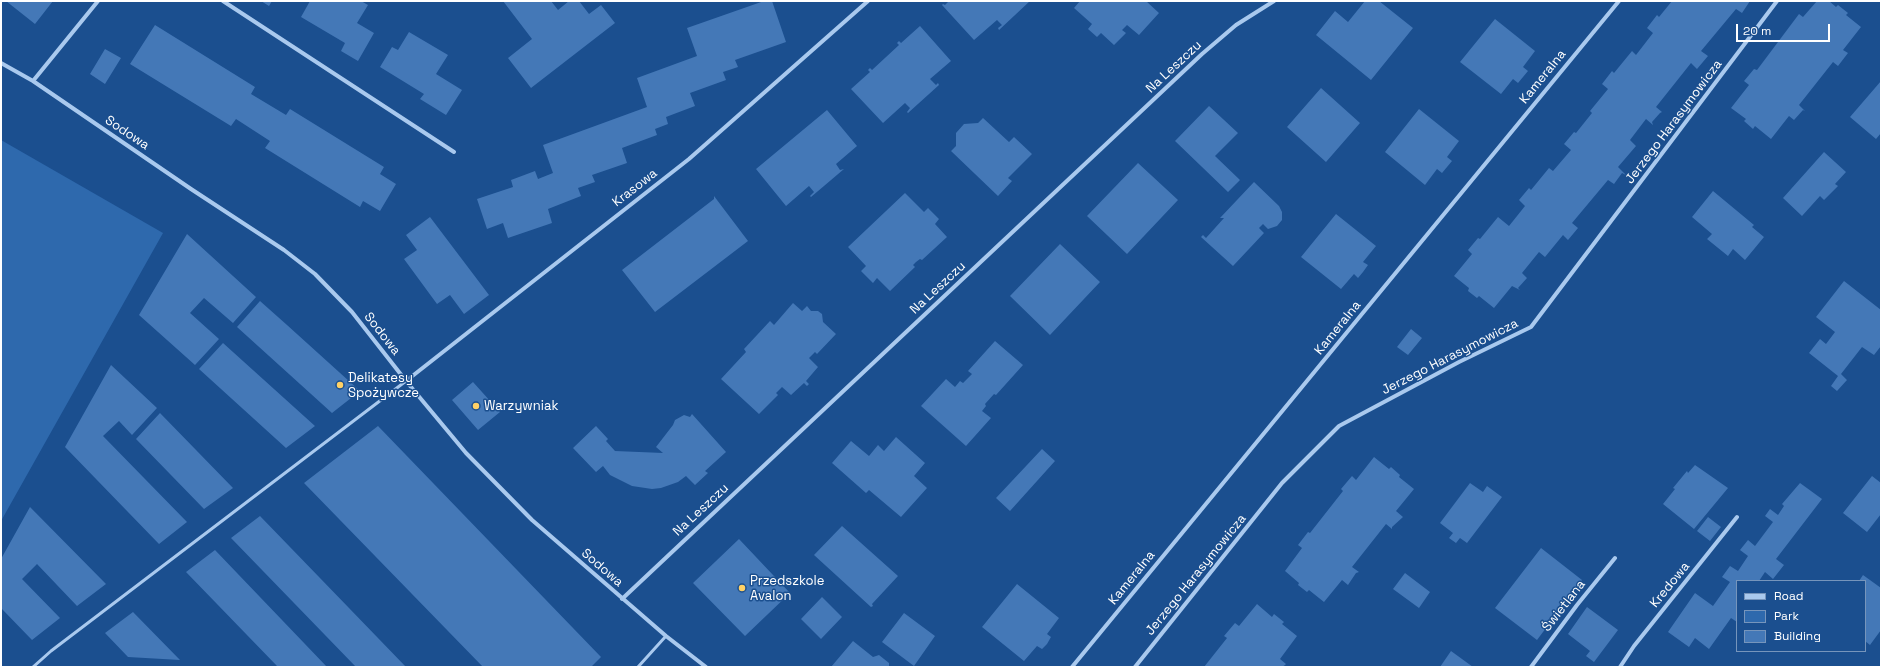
<!DOCTYPE html>
<meta charset="utf-8">
<style>
body{margin:0}
#map{position:relative;width:1882px;height:668px;overflow:hidden;background:#1b4f8f;font-family:"Space Grotesk",sans-serif}
canvas{display:block}
.frame{position:absolute;inset:0;border:2px solid #fff;pointer-events:none}
.legend{position:absolute;left:1736px;top:580px;width:130px;height:72px;box-sizing:border-box;background:#1b4f8f;border:1px solid #7695bc;margin:0;padding:5px 7px;list-style:none;font-size:12px;color:#fff}
.legend li{display:flex;align-items:center;gap:8px;height:20px}
.legend b{width:20px;border:1px solid #7695bc}
.scale{position:absolute;left:1736px;top:24px;width:94px;height:18px;box-sizing:border-box;border:2px solid #fff;border-top:0;padding-left:5px;font-size:12px;line-height:14px;white-space:nowrap;color:#fff;-webkit-text-stroke:3px #1b4f8f;paint-order:stroke}
</style>
<div id="map">
<canvas width="1882" height="668"></canvas>
<div class="frame"></div>
<ul class="legend">
<li><b style="height:5px;background:#a9c9ee"></b>Road</li>
<li><b style="height:11px;background:#2e69ad"></b>Park</li>
<li><b style="height:11px;background:#4478b7"></b>Building</li>
</ul>
<div class="scale">20 m</div>
</div>
<script>
const c = document.querySelector('canvas').getContext('2d');
c.lineJoin = 'round';
function fill(path, color) { c.fillStyle = color; c.fill(path, 'evenodd'); }
function trace(path, color, width, dash) { c.strokeStyle = color; c.lineWidth = width; c.lineCap = dash ? 'butt' : 'round'; c.setLineDash(dash || []); c.stroke(path); }
function drawText(font, color, halo, rows, align = 'center') {
  c.font = font + ' "Space Grotesk",sans-serif'; c.lineWidth = 3; c.setLineDash([]); c.textBaseline = 'middle'; c.strokeStyle = halo; c.fillStyle = color; for (const [text, x, y, turn = 0] of rows) {
    c.save(); c.translate(x, y); c.rotate((+turn || 0) * Math.PI / 180); c.textAlign = isNaN(turn) ? turn : align; if (halo) c.strokeText(text, 0, 0); c.fillText(text, 0, 0); c.restore();
  }
}
const green = new Path2D(`
 M 1,140 L 163,233 L 1,521 Z`);
const building = new Path2D(`
 M 6,1 L 53,1 L 35,24 Z
 M 261,1 L 272,1 L 269,6 Z
 M 310,1 L 361,1 L 368,5 L 357,23 L 374,33 L 358,61 L 341,51 L 345,43 L 301,17 Z
 M 503,1 L 551,1 L 558,10 L 569,1 L 579,1 L 589,14 L 601,5 L 615,23 L 531,88 L 508,58 L 532,39 Z
 M 764,1 L 772,1 L 786,42 L 735,60 L 738,67 L 723,72 L 726,80 L 690,93 L 695,106 L 666,117 L 668,124 L 655,129 L 657,135 L 622,148 L 627,163 L 592,175 L 595,182 L 578,188 L 581,196 L 548,209 L 552,223 L 508,238 L 503,223 L 487,229 L 477,199 L 513,187 L 511,180 L 535,171 L 538,179 L 553,173 L 543,145 L 647,107 L 637,78 L 697,56 L 687,28 Z
 M 949,1 L 1027,2 L 1030,1 L 999,30 L 998,28 L 1002,25 L 997,20 L 974,40 L 942,5 L 943,4 L 945,5 Z
 M 1080,1 L 1146,1 L 1159,13 L 1139,35 L 1127,25 L 1122,30 L 1126,33 L 1114,45 L 1101,33 L 1097,37 L 1088,29 L 1092,24 L 1074,8 Z
 M 1365,1 L 1379,1 L 1413,28 L 1371,80 L 1316,35 L 1335,11 L 1348,22 Z
 M 1672,1 L 1750,1 L 1742,13 L 1736,9 L 1701,51 L 1708,56 L 1697,69 L 1691,63 L 1656,107 L 1662,112 L 1660,113 L 1652,122 L 1653,125 L 1646,119 L 1630,140 L 1636,146 L 1618,167 L 1626,175 L 1622,173 L 1614,184 L 1608,180 L 1572,223 L 1578,228 L 1568,240 L 1563,235 L 1545,257 L 1539,252 L 1522,273 L 1527,278 L 1518,288 L 1520,290 L 1512,286 L 1494,308 L 1479,296 L 1477,298 L 1468,291 L 1469,288 L 1454,276 L 1472,254 L 1468,250 L 1478,238 L 1480,239 L 1498,217 L 1509,226 L 1525,206 L 1519,200 L 1529,188 L 1531,190 L 1549,168 L 1553,171 L 1571,150 L 1564,144 L 1574,132 L 1576,133 L 1592,113 L 1590,111 L 1608,89 L 1602,84 L 1612,71 L 1614,73 L 1632,51 L 1636,55 L 1653,33 L 1647,28 L 1657,15 L 1659,17 Z
 M 1817,1 L 1829,1 L 1836,7 L 1838,5 L 1848,13 L 1846,15 L 1861,27 L 1843,50 L 1848,53 L 1838,66 L 1833,62 L 1799,105 L 1805,111 L 1803,110 L 1794,120 L 1789,116 L 1771,139 L 1755,126 L 1753,129 L 1744,121 L 1746,119 L 1731,108 L 1749,85 L 1744,81 L 1754,69 L 1757,70 L 1799,14 L 1803,17 Z
 M 1495,19 L 1535,51 L 1523,67 L 1528,71 L 1518,83 L 1513,79 L 1501,94 L 1460,62 Z
 M 155,25 L 255,87 L 251,94 L 286,115 L 290,109 L 384,167 L 380,174 L 396,184 L 380,211 L 363,201 L 360,207 L 265,148 L 270,141 L 236,119 L 231,126 L 130,64 Z
 M 920,26 L 951,61 L 930,79 L 936,85 L 938,83 L 939,85 L 908,113 L 907,112 L 910,108 L 905,103 L 883,123 L 851,89 L 870,72 L 868,70 L 870,68 L 872,70 L 899,45 L 897,43 L 899,41 L 901,43 Z
 M 409,32 L 448,55 L 436,74 L 462,90 L 446,115 L 420,99 L 424,94 L 380,67 L 392,47 L 398,50 Z
 M 105,49 L 121,58 L 105,84 L 90,74 Z
 M 1881,81 L 1881,133 L 1876,139 L 1850,117 Z
 M 1321,88 L 1360,123 L 1326,162 L 1287,127 Z
 M 1209,106 L 1238,133 L 1215,156 L 1240,180 L 1228,192 L 1175,141 Z
 M 1419,109 L 1459,141 L 1447,157 L 1452,161 L 1442,173 L 1437,169 L 1425,185 L 1385,152 Z
 M 827,110 L 857,146 L 836,164 L 840,170 L 844,169 L 811,197 L 810,196 L 814,192 L 809,186 L 786,206 L 756,169 Z
 M 983,118 L 1009,142 L 1014,137 L 1032,154 L 1008,178 L 1012,181 L 998,196 L 951,151 L 956,146 L 956,133 L 964,124 L 978,123 Z
 M 1824,152 L 1846,172 L 1835,184 L 1838,186 L 1824,200 L 1820,196 L 1802,216 L 1783,198 Z
 M 1138,163 L 1178,200 L 1127,254 L 1087,216 Z
 M 1254,182 L 1279,206 L 1282,212 L 1282,220 L 1277,226 L 1268,229 L 1263,224 L 1259,228 L 1264,233 L 1233,266 L 1201,237 L 1203,235 L 1206,238 L 1224,218 L 1220,218 Z
 M 1713,191 L 1754,225 L 1752,227 L 1764,237 L 1745,260 L 1733,249 L 1728,256 L 1707,239 L 1712,234 L 1692,217 Z
 M 905,193 L 924,212 L 928,208 L 939,219 L 935,224 L 947,237 L 922,260 L 920,259 L 916,262 L 913,265 L 915,267 L 890,291 L 877,278 L 873,283 L 861,271 L 866,266 L 848,247 Z
 M 714,196 L 748,241 L 655,312 L 622,270 L 714,199 Z
 M 1336,214 L 1376,246 L 1363,262 L 1368,265 L 1363,272 L 1358,278 L 1354,274 L 1341,289 L 1301,257 Z
 M 430,217 L 489,295 L 464,314 L 450,295 L 437,304 L 404,259 L 417,250 L 406,235 Z
 M 187,234 L 256,297 L 233,323 L 204,298 L 190,313 L 219,339 L 195,365 L 139,315 Z
 M 1060,244 L 1100,282 L 1050,335 L 1010,296 Z
 M 1844,281 L 1881,310 L 1881,346 L 1874,355 L 1862,347 L 1841,374 L 1847,380 L 1837,391 L 1831,386 L 1838,376 L 1809,353 L 1820,339 L 1826,344 L 1835,332 L 1816,317 Z
 M 260,301 L 287,325 L 360,391 L 332,413 L 237,327 Z
 M 793,303 L 802,311 L 807,306 L 811,311 L 818,311 L 822,314 L 823,322 L 836,334 L 817,354 L 815,352 L 809,358 L 818,367 L 806,381 L 809,384 L 807,386 L 804,383 L 791,395 L 782,387 L 776,393 L 778,395 L 759,414 L 721,379 L 746,352 L 744,349 L 770,321 L 774,325 Z
 M 1411,329 L 1422,338 L 1408,355 L 1397,347 Z
 M 995,341 L 1023,365 L 996,395 L 994,394 L 985,404 L 986,406 L 982,411 L 991,418 L 966,446 L 921,406 L 946,379 L 955,387 L 960,381 L 963,383 L 972,374 L 968,371 Z
 M 223,343 L 315,426 L 286,448 L 199,369 Z
 M 111,365 L 157,408 L 132,435 L 119,421 L 103,436 L 187,522 L 159,544 L 65,447 Z
 M 473,382 L 500,412 L 478,430 L 452,400 Z
 M 160,413 L 233,488 L 204,509 L 136,439 Z
 M 692,414 L 726,452 L 705,471 L 708,473 L 695,485 L 686,476 L 678,482 L 661,488 L 652,489 L 632,486 L 610,475 L 603,466 L 596,472 L 573,448 L 596,426 L 608,439 L 606,441 L 615,451 L 663,453 L 656,447 L 673,425 L 675,420 L 684,415 L 690,417 Z
 M 378,426 L 601,657 L 591,667 L 483,667 L 304,483 Z
 M 896,437 L 925,463 L 914,476 L 927,488 L 901,517 L 869,490 L 866,493 L 832,463 L 851,441 L 869,456 L 878,445 L 884,451 Z
 M 1042,449 L 1055,461 L 1010,511 L 996,498 Z
 M 1374,457 L 1389,469 L 1391,467 L 1400,475 L 1399,477 L 1414,489 L 1396,511 L 1403,517 L 1392,527 L 1392,529 L 1386,524 L 1352,567 L 1359,572 L 1356,573 L 1348,585 L 1342,580 L 1324,602 L 1309,590 L 1307,592 L 1298,585 L 1299,583 L 1285,571 L 1302,548 L 1298,545 L 1308,532 L 1310,533 L 1343,491 L 1341,489 L 1352,476 L 1356,480 Z
 M 1695,465 L 1728,488 L 1694,529 L 1663,504 L 1675,489 L 1673,488 L 1687,471 L 1688,473 Z
 M 1872,476 L 1881,483 L 1881,514 L 1867,532 L 1843,513 Z
 M 1470,483 L 1483,492 L 1487,486 L 1502,497 L 1467,543 L 1460,538 L 1456,543 L 1449,538 L 1453,533 L 1440,523 Z
 M 1800,483 L 1822,499 L 1776,559 L 1784,565 L 1773,579 L 1765,572 L 1759,581 L 1737,581 L 1737,622 L 1731,618 L 1709,649 L 1695,638 L 1689,647 L 1668,632 L 1695,593 L 1713,606 L 1730,582 L 1722,577 L 1730,566 L 1738,571 L 1748,556 L 1740,550 L 1748,540 L 1755,546 L 1773,522 L 1765,516 L 1770,509 L 1778,515 L 1784,506 L 1782,504 Z
 M 30,507 L 106,584 L 77,606 L 37,564 L 22,579 L 60,618 L 32,640 L 1,608 L 1,559 Z
 M 260,516 L 349,608 L 406,667 L 356,667 L 231,538 Z
 M 1708,517 L 1721,527 L 1710,541 L 1697,531 Z
 M 842,526 L 898,576 L 872,604 L 873,606 L 871,607 L 814,555 Z
 M 739,539 L 790,593 L 745,636 L 693,583 Z
 M 1541,548 L 1582,580 L 1537,640 L 1495,608 Z
 M 215,550 L 327,667 L 277,666 L 186,572 Z
 M 1405,573 L 1430,592 L 1419,608 L 1393,589 Z
 M 1863,575 L 1881,588 L 1881,630 L 1870,645 L 1865,641 L 1865,581 L 1859,581 Z
 M 1017,584 L 1059,618 L 1047,634 L 1051,637 L 1047,644 L 1042,649 L 1037,646 L 1024,661 L 982,627 Z
 M 822,597 L 842,617 L 821,639 L 801,619 Z
 M 1257,604 L 1272,617 L 1274,614 L 1284,622 L 1282,624 L 1297,636 L 1280,659 L 1286,664 L 1285,665 L 1282,667 L 1204,667 L 1227,638 L 1224,636 L 1235,623 L 1239,626 Z
 M 1587,607 L 1618,630 L 1594,662 L 1586,656 L 1590,651 L 1568,634 Z
 M 133,612 L 180,660 L 128,657 L 105,633 Z
 M 904,613 L 935,636 L 914,666 L 882,642 Z
 M 853,641 L 873,657 L 879,655 L 889,663 L 889,667 L 831,667 Z
 M 1451,651 L 1473,667 L 1440,667 Z`);
const service = new Path2D(`
 M 33,667 L 51,651 L 406,381
 M 638,667 L 666,636`);
const minor = new Path2D(`
 M 223,1 L 454,152
 M 1,63 L 33,81 L 191,189 L 284,250 L 315,274 L 352,312 L 406,381 L 466,453 L 532,520 L 666,636 L 706,667
 M 33,81 L 98,1
 M 406,381 L 689,159 L 868,1
 M 622,599 L 1202,54 L 1236,25 L 1274,1
 M 1072,667 L 1619,1
 M 1135,667 L 1282,483 L 1339,426 L 1459,362 L 1531,327 L 1777,1
 M 1531,667 L 1577,605 L 1615,558
 M 1620,667 L 1634,646 L 1737,517`);
const markers = [
 [340,385,4,"#ffd166"],
 [476,406,4,"#ffd166"],
 [742,588,4,"#ffd166"]
];
const streetNames = [
 ["Na Leszczu",1174,67,-43],
 ["Kameralna",1543,77,-51],
 ["Jerzego Harasymowicza",1674,122,-53],
 ["Sodowa",127,133,34],
 ["Krasowa",635,188,-38],
 ["Na Leszczu",938,288,-43],
 ["Kameralna",1338,328,-51],
 ["Sodowa",382,334,52],
 ["Jerzego Harasymowicza",1450,357,-27],
 ["Na Leszczu",701,510,-43],
 ["Sodowa",602,568,41],
 ["Jerzego Harasymowicza",1196,575,-51],
 ["Kameralna",1132,578,-51],
 ["Kredowa",1670,585,-51],
 ["Świetlana",1564,606,-52]
];
const poiNames = [
 ["Delikatesy",348,378],
 ["Spożywcze",348,393],
 ["Warzywniak",484,406],
 ["Przedszkole",750,581],
 ["Avalon",750,596]
];
fill(green, '#2e69ad');
fill(building, '#4478b7');
trace(service, '#a9c9ee', 3);
trace(minor, '#a9c9ee', 4);
for (const [x, y, r, color] of markers) { const dot = new Path2D(); dot.arc(x, y, r, 0, 2 * Math.PI); c.fillStyle = color; c.fill(dot); trace(dot, '#1b4f8f', 1.5); }
drawText('13px', '#fff', '#1b4f8f', streetNames);
drawText('13px', '#fff', '#1b4f8f', poiNames, 'left');
</script>
